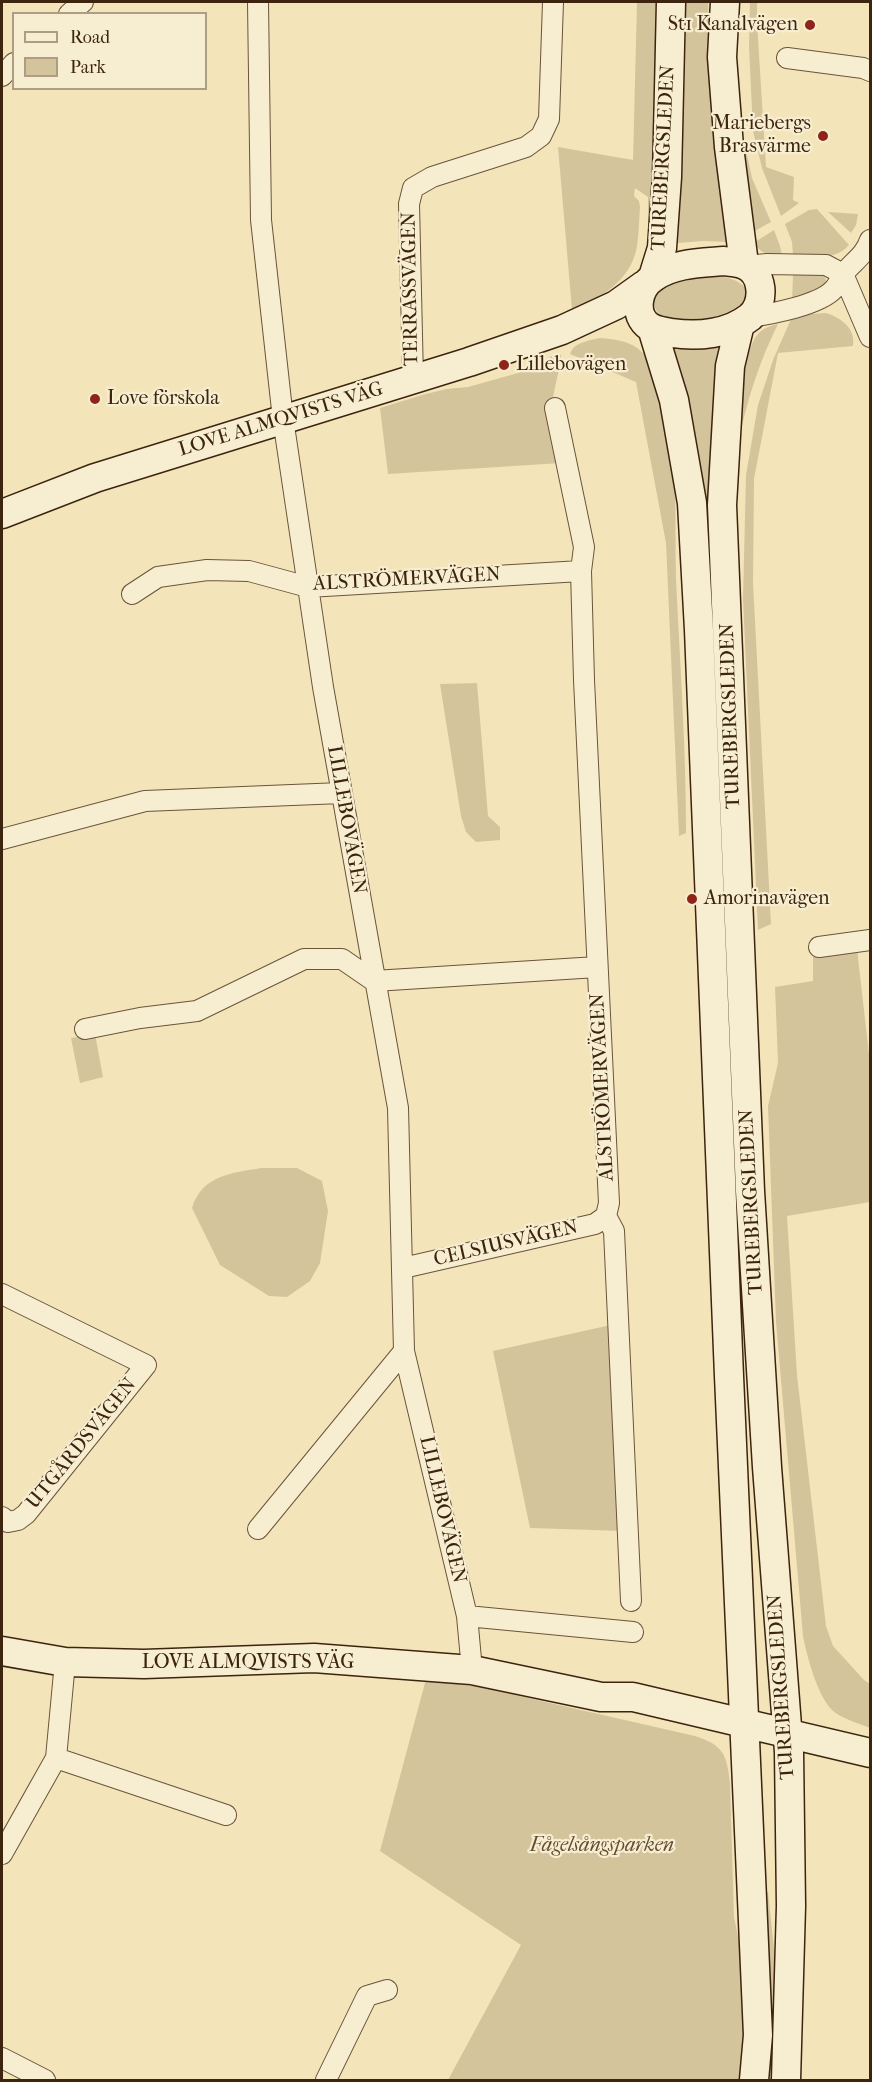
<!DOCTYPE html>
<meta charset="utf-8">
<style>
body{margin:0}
#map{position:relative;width:872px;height:2082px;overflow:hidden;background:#f3e5b9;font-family:"IM FELL French Canon",serif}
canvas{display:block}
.frame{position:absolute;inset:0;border:3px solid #3c240f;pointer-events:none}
.legend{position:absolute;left:12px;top:12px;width:195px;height:78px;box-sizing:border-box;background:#f7eed2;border:2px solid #ac9d84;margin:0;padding:8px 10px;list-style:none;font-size:18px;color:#3c240f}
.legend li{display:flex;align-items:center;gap:12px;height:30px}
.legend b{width:30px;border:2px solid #ac9d84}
</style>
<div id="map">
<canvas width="872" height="2082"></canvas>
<div class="frame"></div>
<ul class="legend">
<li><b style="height:8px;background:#f7eed2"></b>Road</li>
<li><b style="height:16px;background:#d4c49c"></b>Park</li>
</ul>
</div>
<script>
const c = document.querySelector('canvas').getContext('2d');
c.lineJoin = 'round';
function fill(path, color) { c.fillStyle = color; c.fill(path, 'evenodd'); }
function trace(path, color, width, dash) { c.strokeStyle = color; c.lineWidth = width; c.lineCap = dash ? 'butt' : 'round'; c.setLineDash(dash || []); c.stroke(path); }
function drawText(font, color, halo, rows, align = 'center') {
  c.font = font + ' "IM FELL French Canon",serif'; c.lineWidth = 4.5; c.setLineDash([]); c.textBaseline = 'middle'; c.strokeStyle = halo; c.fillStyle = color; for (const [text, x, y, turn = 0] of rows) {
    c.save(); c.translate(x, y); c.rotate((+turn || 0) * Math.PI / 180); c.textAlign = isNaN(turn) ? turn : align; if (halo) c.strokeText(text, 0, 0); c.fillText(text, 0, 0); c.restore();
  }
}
const green = new Path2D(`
 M 637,2 L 660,2 L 653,240 L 648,238 L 648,197 L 635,188 L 634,196 L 639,201 L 640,207 C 639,220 639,233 637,246 C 632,279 601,299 572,310 L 558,147 L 633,160 Z
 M 685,2 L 708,2 L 711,96 L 728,242 L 703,241 L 678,243 Z
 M 750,2 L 757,2 L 757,22 L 766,167 L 794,177 L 793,200 L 799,203 L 781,216 L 762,168 L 753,131 L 749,47 Z
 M 740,122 L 752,178 L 771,222 L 753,232 Z
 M 817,209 L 849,245 C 835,261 812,257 793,255 L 792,242 L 785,224 L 809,210 Z
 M 828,212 L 858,214 L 856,225 L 851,233 Z
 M 774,230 L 780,246 L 782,255 C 771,255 758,254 755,242 Z
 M 793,273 L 816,273 L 824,276 L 828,284 L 792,303 Z
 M 706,275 C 724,277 740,277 750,294 L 749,301 L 720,322 L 670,323 L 658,315 L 654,305 L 654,298 C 667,281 686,278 706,275 Z
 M 826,313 C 841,318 856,328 853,346 L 778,353 L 754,479 L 753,583 L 771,924 L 758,930 L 743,599 L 746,475 L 758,405 L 773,360 L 791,319 L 811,314 Z
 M 778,324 C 759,362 746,403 738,445 C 740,419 741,353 758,334 C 763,328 770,326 778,324 Z
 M 600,338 C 614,339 631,341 642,352 C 658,366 673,459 675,483 C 676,515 675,547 676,579 C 680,663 686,748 686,833 L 679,836 L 666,543 L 636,382 L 570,354 C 574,342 588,341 600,338 Z
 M 672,344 L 726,344 L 713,522 L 705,522 L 688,406 Z
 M 558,353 L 561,355 L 561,360 L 551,406 L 561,463 L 388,474 L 380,408 L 422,395 L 446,389 L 468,387 L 518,373 Z
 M 477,683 L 488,816 L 500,827 L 500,840 L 476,842 L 466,832 L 461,816 L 440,684 Z
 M 857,949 L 870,1063 L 870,1202 L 787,1216 L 797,1375 L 826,1626 L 833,1646 L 864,1680 L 870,1684 L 870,1728 C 858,1723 842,1719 832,1710 C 817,1695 807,1656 803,1636 L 776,1322 L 768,1106 L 778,1063 L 775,987 L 813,981 L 813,954 Z
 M 95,1034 L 103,1077 L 80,1083 L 71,1038 Z
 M 261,1168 L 297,1168 L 322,1181 L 328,1211 L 320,1263 L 310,1281 L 287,1297 L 269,1296 L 220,1265 L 192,1208 C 202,1175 232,1173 261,1168 Z
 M 611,1325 L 623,1531 L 530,1528 L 493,1351 Z
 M 426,1679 L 480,1687 L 695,1736 C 723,1745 727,1754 730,1783 L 734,1917 L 740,1946 L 744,2033 L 741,2071 L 739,2080 L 448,2080 L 521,1945 L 380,1851 Z
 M 761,1891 L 768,1892 L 776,1968 L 776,2080 L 766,2080 L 771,2022 L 770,1985 Z`);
const street = new Path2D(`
 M 258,2 L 261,220 L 283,419 L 323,687 L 398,1108 L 404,1351 L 467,1616 L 472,1670
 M 69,14 L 83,2
 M 787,58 L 863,68 L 870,71
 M 2,76 L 14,63
 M 747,266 L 767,264 L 826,265 L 843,274
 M 843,274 L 870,337
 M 750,317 C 771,314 820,305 834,289 C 839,284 840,278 844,273 C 854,261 865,255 870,240
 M 413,379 L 409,204 L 413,188 L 432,177 L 526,147 L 541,136 L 549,119 L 553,2
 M 555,408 L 584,547 L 581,571
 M 132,594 L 158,577 L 207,570 L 249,571 L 308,587 L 581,571 L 584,680 L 609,1203 L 606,1216 L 614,1231 L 631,1601
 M 2,839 L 145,801 L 341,793
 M 819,947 L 870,940
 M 85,1029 L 140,1018 L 197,1011 L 304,959 L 342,959 L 374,981 L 597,967
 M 403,1268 L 595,1224 L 606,1216
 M 2,1294 L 146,1365 L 26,1514 L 18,1520 L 8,1522 L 2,1517
 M 258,1529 L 404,1351
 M 467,1616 L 633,1632
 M 56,1758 L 226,1815
 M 2,1854 L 56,1758 L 65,1662
 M 2,2058 L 45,2080
 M 326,2080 L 367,1996 L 387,1990`);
const secondary = new Path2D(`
 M 725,2 L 722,57 L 729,147 L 744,264
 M 724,261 C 730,262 737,262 742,264 C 764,271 766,303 750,317 C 729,334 698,337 672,333 C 665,332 656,331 650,327 C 632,315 637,288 654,277 C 674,263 701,263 724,261 Z
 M 653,277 L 662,248 L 667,177 L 671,2
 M 740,324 L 730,366 L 722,505 L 750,1191 L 767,1467 L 789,1752 L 791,1906 L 786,2080
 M 652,328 L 674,400 L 692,503 L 699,630 L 729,1376 L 758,2035 L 754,2080
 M 2,514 L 95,478 L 469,362 L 562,330 L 616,305 L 644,285
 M 2,1651 L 65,1662 L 144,1664 L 314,1658 L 472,1670 L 601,1697 L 633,1697 L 870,1753`);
const markers = [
 [810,25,6,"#8f2418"],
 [823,136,6,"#8f2418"],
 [504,365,6,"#8f2418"],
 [95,399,6,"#8f2418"],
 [692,899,6,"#8f2418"]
];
const poiNames = [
 ["St1 Kanalvägen",798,25,"right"],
 ["Mariebergs",811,124,"right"],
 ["Brasvärme",811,147,"right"],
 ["Lillebovägen",516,365],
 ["Love förskola",107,399],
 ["Amorinavägen",704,899]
];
const streetNames = [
 ["TUREBERGSLEDEN",664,158,-87],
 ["TERRASSVÄGEN",411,289,-91],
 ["LOVE ALMQVISTS VÄG",281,420,-17],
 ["ALSTRÖMERVÄGEN",407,580,-3],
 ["TUREBERGSLEDEN",731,716,-92],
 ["LILLEBOVÄGEN",346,820,80],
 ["ALSTRÖMERVÄGEN",603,1087,-93],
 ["TUREBERGSLEDEN",752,1202,-93],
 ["CELSIUSVÄGEN",506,1244,-13],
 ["UTGÅRDSVÄGEN",82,1444,-51],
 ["LILLEBOVÄGEN",442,1510,77],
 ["LOVE ALMQVISTS VÄG",248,1663],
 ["TUREBERGSLEDEN",782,1687,-94]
];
const parkNames = [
 ["Fågelsångsparken",602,1846]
];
fill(green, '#d4c49c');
trace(street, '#6a543a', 22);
trace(secondary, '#3c240f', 31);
trace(street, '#f7eed2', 20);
trace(secondary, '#f7eed2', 28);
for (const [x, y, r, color] of markers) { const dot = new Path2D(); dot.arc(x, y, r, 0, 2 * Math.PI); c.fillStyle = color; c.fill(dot); trace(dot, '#f7eed2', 2); }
drawText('20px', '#3c240f', '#f7eed2', poiNames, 'left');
drawText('20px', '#3c240f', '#f7eed2', streetNames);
drawText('italic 20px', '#624c32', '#f7eed2', parkNames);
</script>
